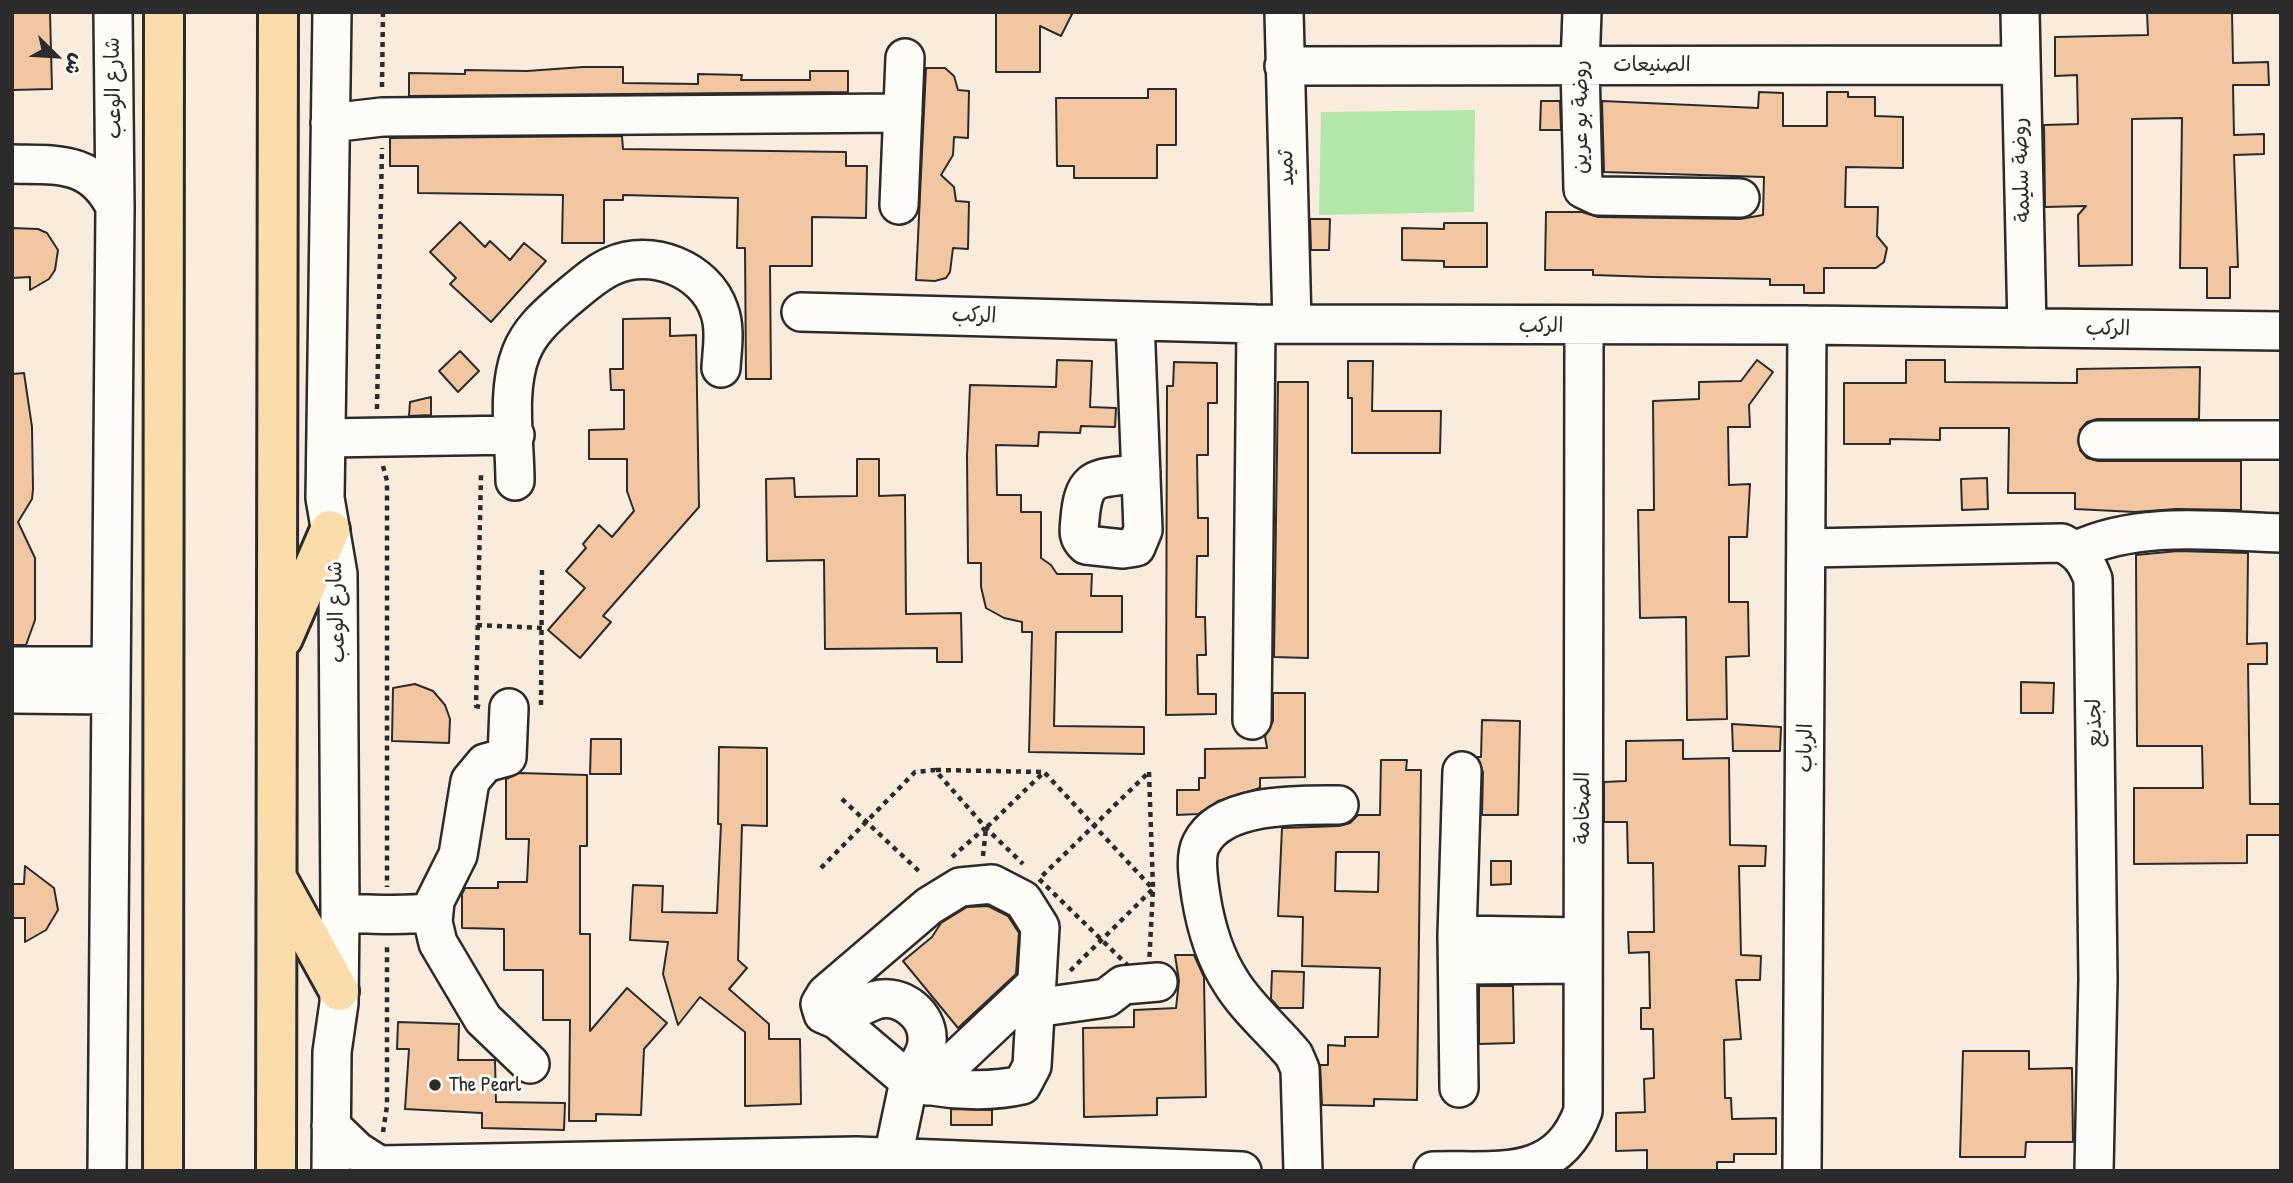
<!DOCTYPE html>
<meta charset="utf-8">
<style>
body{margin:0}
#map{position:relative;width:2293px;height:1183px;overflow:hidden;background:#faecdd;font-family:"Patrick Hand","Playpen Sans Arabic",sans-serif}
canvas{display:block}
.frame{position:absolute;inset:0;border:14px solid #2b2b2b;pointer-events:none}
.north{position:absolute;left:21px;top:21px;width:70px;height:70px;-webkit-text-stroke:5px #fdfcf7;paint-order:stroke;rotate:114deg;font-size:19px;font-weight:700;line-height:28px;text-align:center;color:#2b2b2b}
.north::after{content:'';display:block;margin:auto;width:24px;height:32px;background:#2b2b2b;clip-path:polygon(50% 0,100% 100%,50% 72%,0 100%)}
</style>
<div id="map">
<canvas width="2293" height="1183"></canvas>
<div class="frame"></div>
<div class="north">ش</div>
</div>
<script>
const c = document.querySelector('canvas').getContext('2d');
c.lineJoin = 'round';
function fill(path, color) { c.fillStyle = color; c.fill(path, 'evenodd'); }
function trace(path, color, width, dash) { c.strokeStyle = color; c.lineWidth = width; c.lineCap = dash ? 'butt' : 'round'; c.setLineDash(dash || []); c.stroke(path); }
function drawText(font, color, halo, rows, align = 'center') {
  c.font = font + ' "Patrick Hand","Playpen Sans Arabic",sans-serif'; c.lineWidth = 6; c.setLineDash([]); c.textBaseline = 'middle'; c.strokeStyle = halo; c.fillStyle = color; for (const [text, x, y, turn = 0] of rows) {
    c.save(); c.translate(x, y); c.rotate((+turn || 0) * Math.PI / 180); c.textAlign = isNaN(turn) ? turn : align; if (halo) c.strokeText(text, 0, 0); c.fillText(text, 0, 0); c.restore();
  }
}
const green = new Path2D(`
 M 1475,110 L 1474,212 L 1319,215 L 1321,112 Z`);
const building = new Path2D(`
 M 12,12 L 50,12 L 52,89 L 12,90 Z
 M 996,12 L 1073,12 L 1061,36 L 1040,26 L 1040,72 L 996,72 Z
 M 2147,12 L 2232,12 L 2233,63 L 2268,62 L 2269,85 L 2233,85 L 2234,135 L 2264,134 L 2264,154 L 2234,155 L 2238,267 L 2230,267 L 2230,298 L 2207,298 L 2207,268 L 2180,268 L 2182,118 L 2132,119 L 2132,265 L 2079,266 L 2078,215 L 2086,206 L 2045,207 L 2044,125 L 2078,124 L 2077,75 L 2055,76 L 2055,37 L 2148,35 Z
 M 583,67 L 623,67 L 623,83 L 698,84 L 698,74 L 742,75 L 741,80 L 810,80 L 810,71 L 848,71 L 848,92 L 409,96 L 409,73 L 465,74 L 465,70 L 527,71 Z
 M 926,68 L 945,68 L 954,76 L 958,90 L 969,91 L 968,138 L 954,137 L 953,155 L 941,175 L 954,187 L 956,201 L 969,202 L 968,249 L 953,248 L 950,272 L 946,278 L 935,281 L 916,280 Z
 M 1148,89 L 1176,89 L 1176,145 L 1157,145 L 1157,178 L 1074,178 L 1074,166 L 1057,166 L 1056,98 L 1148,98 Z
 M 1759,92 L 1783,93 L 1783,126 L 1827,126 L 1827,92 L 1848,92 L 1848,97 L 1875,97 L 1875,116 L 1903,117 L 1903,168 L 1846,167 L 1845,207 L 1878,207 L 1877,236 L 1887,248 L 1884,262 L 1876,268 L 1824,268 L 1824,293 L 1804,293 L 1804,285 L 1770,285 L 1770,279 L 1653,277 L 1593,275 L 1593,270 L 1545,270 L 1546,212 L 1582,212 L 1598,217 L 1740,219 L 1763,215 L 1764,177 L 1604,172 L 1602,101 L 1758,108 Z
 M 1541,101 L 1560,101 L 1561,130 L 1540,130 Z
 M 622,136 L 623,149 L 846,152 L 846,166 L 867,166 L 866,218 L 812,217 L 812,266 L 770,266 L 771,379 L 746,379 L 745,248 L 737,248 L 738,198 L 623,195 L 623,200 L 604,200 L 604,243 L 562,243 L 563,195 L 418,193 L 418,166 L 390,166 L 390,138 Z
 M 1310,219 L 1330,219 L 1329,250 L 1311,250 Z
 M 460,222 L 485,247 L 490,241 L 510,260 L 524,243 L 546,261 L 491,322 L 450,284 L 456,278 L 430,252 Z
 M 1444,223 L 1487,223 L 1487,267 L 1444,267 L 1444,261 L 1402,260 L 1402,228 L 1444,229 Z
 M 12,228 L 38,229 L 47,233 L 58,250 L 55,270 L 49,279 L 30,290 L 30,277 L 12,278 Z
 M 670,318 L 670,336 L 696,335 L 699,507 L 603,616 L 611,622 L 580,658 L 548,630 L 585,588 L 566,571 L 586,548 L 583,544 L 599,525 L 612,537 L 634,511 L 627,491 L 627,459 L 589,459 L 589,430 L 624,429 L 624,390 L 611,390 L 610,369 L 623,369 L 623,319 Z
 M 460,351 L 479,371 L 458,392 L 439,371 Z
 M 1057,360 L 1092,361 L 1090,407 L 1116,408 L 1115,427 L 1081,426 L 1080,433 L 1039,432 L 1038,446 L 996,445 L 997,495 L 1021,495 L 1021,512 L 1041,512 L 1041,558 L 1051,565 L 1057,574 L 1092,574 L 1091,596 L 1122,596 L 1122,632 L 1056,632 L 1054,726 L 1144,727 L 1144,754 L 1029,752 L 1032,632 L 1022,632 L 1022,622 L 1004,618 L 986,608 L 981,587 L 981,563 L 968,563 L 967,456 L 970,385 L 1056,387 Z
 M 1757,360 L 1773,372 L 1749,405 L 1750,427 L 1728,427 L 1729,485 L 1750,484 L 1747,537 L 1729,537 L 1729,602 L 1748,602 L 1749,656 L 1726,657 L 1727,719 L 1687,720 L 1686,617 L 1640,618 L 1638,510 L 1654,510 L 1653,401 L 1699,399 L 1699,382 L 1741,381 Z
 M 1906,360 L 1945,360 L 1945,382 L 2077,383 L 2077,369 L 2200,367 L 2199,419 L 2097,419 L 2087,422 L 2080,430 L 2080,450 L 2087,458 L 2098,461 L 2241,461 L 2241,510 L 2176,509 L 2135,512 L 2075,509 L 2075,493 L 2008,493 L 2009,428 L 1940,428 L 1940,440 L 1890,439 L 1890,444 L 1844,444 L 1844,383 L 1906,383 Z
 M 1348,361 L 1373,361 L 1372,411 L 1441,411 L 1440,453 L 1352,453 L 1352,398 L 1348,398 Z
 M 1174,362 L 1217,363 L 1217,403 L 1208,403 L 1208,455 L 1197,455 L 1198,518 L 1208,518 L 1208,556 L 1197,556 L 1196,617 L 1205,617 L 1206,655 L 1197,655 L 1198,694 L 1216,694 L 1216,714 L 1166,715 L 1167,386 L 1173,386 Z
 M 24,373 L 32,427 L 33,489 L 32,499 L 18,522 L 35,558 L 35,620 L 26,645 L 12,645 L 12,374 Z
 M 1278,382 L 1308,382 L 1308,658 L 1274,657 Z
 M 431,397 L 431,415 L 409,416 L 410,402 Z
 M 857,459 L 879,459 L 879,496 L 905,495 L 906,614 L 961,613 L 962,662 L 937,662 L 937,648 L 825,649 L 824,560 L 767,561 L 766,479 L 794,478 L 795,497 L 857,496 Z
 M 1987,478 L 1988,509 L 1962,510 L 1961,479 Z
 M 2178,551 L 2248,553 L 2247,644 L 2267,643 L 2267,664 L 2248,664 L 2250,804 L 2281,804 L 2281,835 L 2247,835 L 2247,863 L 2134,864 L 2134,788 L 2203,788 L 2202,746 L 2137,746 L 2136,555 Z
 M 2021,682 L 2054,683 L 2053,713 L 2021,713 Z
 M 415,684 L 433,691 L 445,705 L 450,719 L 449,743 L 392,741 L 393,688 Z
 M 1273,693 L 1305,693 L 1305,777 L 1260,778 L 1260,788 L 1218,801 L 1198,814 L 1177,815 L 1177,790 L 1199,790 L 1199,778 L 1205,778 L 1205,749 L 1267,748 L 1265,736 L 1273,721 Z
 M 1482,720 L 1520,721 L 1518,815 L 1482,815 L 1483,772 L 1477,757 L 1481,757 Z
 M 1732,724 L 1781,727 L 1780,751 L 1733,751 Z
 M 591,739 L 621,739 L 621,774 L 590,774 Z
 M 1683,740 L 1683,759 L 1729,758 L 1730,845 L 1766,846 L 1765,866 L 1739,866 L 1741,955 L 1761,956 L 1760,980 L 1736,980 L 1741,1039 L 1724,1040 L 1725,1098 L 1731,1098 L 1732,1119 L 1776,1118 L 1776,1154 L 1734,1154 L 1734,1162 L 1717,1162 L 1717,1171 L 1647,1171 L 1647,1150 L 1616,1151 L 1616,1113 L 1645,1112 L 1644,1079 L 1654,1078 L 1653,1029 L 1641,1029 L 1641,1008 L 1650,1008 L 1649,952 L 1629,953 L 1628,932 L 1654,932 L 1653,863 L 1628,863 L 1627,822 L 1604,822 L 1604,782 L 1626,781 L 1626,741 Z
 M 719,747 L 767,748 L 767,826 L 742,825 L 738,960 L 747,968 L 729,989 L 769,1024 L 769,1039 L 800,1039 L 801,1104 L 745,1106 L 745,1032 L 700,997 L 678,1025 L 663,974 L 668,942 L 630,940 L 633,885 L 663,886 L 662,912 L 717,913 L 721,824 L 718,824 Z
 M 1381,760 L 1407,760 L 1406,770 L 1421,770 L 1417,1100 L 1374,1099 L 1374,1106 L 1322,1105 L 1320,1065 L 1328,1065 L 1328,1045 L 1345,1046 L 1345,1037 L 1378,1037 L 1380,968 L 1302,966 L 1303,917 L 1278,916 L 1282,828 L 1339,826 L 1350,823 L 1358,815 L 1380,815 ZM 1336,852 L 1379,852 L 1378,892 L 1335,891 Z
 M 519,773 L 587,775 L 587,846 L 580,846 L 580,934 L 590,934 L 590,1031 L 627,988 L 667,1023 L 644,1049 L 641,1115 L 596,1114 L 596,1121 L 569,1121 L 570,1020 L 543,1020 L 543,970 L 504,970 L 504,929 L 462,928 L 462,894 L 465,888 L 498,888 L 498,882 L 527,882 L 529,839 L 506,839 L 506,779 Z
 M 1491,861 L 1511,861 L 1511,884 L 1491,885 Z
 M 25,866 L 54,888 L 58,910 L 46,930 L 25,942 L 25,918 L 12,918 L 12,884 L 24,884 Z
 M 988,906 L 1008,916 L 1019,933 L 1016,974 L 958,1028 L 903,961 L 932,937 L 941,923 L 967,907 Z
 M 1175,955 L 1194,955 L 1204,977 L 1206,1097 L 1157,1098 L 1157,1115 L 1084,1117 L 1083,1028 L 1134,1027 L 1134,1010 L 1176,1008 L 1179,981 Z
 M 1272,971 L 1304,972 L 1303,1008 L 1279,1008 L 1271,999 Z
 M 1479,986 L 1513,986 L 1514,1043 L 1479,1044 Z
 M 398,1022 L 459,1024 L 458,1060 L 495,1060 L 496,1102 L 565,1103 L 564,1130 L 482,1128 L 482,1113 L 405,1109 L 409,1049 L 397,1049 Z
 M 1963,1051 L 2029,1051 L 2029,1069 L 2072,1068 L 2073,1142 L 2026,1142 L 2025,1157 L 1960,1157 Z
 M 951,1109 L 992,1110 L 992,1125 L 951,1125 Z`);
const path = new Path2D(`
 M 382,87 L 383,12
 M 377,409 L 382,148
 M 383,466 L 387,481 L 387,887
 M 477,625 L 543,628
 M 541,705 L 542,566
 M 480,707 L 476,706 L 481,474
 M 936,770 L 1043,772
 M 1149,772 L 1153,889 L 1148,985 L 1039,879 Z
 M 842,799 L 922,874
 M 983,856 L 986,828 L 1044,772 L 1153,889 L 1070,971
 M 952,857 L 985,828
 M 821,868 L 915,772 L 935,770 L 986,828 L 1023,864
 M 383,1132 L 387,1106 L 387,945`);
const minor = new Path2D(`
 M 1284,12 L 1292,324
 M 1582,12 L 1580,65 L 1583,189 L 1598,196 L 1740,198
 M 2020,12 L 2027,328
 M 1284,66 L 2019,65
 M 330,123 L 382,117 L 903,113
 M 12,164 C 57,165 92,160 115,207
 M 899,205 L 905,58
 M 801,312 L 1256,324 L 1807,325 L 2281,331
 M 1135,321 L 1143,530 L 1136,547 L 1123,549 L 1086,545 C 1077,537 1079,530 1080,519 C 1084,471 1099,480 1141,473
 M 326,438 L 515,435
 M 2098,440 L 2281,440
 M 515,481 C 515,441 506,391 521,353 C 530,330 547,316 565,300 C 580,288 594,274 612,266 C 651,248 705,269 719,310 C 726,328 722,350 721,368
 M 1808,548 L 2062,543 C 2080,552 2086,561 2093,579 L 2098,979 L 2094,1171
 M 2077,550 C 2139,521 2214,531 2281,533
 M 12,666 L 111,666
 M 12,694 L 111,695
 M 509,708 L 507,757 L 485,763 L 470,781 L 458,855 L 435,901 L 433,922 L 438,943 L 483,1019 L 530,1064
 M 1252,720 L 1256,324
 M 340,914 C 372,913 403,917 433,912
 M 1457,935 L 1583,937
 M 1458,965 L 1582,964
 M 1035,1008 L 1106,998 L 1123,985 L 1158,982
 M 837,1020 C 849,1014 863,1004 876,1000 C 901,993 929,1015 927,1041 C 927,1054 915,1069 909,1081 C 943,1090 988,1093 1022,1085 L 1032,1066 L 1040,927 L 1023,900 L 992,884 L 960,887 L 929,906 L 826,994 L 820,1004 L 823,1014 L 837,1020 L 909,1081 L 893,1157
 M 928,1086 L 1035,985
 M 1459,1088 L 1457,935 L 1462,771
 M 331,1126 L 357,1151 L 379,1165 L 856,1156 L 1242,1171
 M 107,1171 L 115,207 L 113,12
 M 331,1171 L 332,1052 L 339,1003 L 340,914 L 338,574 L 325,498 L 332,12
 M 1303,1171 L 1300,1069 L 1294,1055 C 1275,1032 1246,1007 1231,982 C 1214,956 1206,928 1201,897 C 1199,882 1194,858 1201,844 C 1221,802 1301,805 1339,805
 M 1433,1171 C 1496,1169 1557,1183 1583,1111 L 1584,326
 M 1802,1171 L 1807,325`);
const major = new Path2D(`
 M 283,638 L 330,530
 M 278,880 L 339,991
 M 163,1171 L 164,12
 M 276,1171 L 278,12`);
const markers = [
 [435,1085,7,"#2b2b2b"]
];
const streetNames = [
 ["الصنيعات",1652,65],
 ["شارع الوعب",114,88,-91],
 ["روضة بو عرين",1581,117,-90],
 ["ثميد",1287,168,-92],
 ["روضة سليمة",2022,170,-92],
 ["الركب",974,316,2],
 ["الركب",1541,326],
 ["الركب",2108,329,1],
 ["شارع الوعب",337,612,-92],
 ["لجذيع",2095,723,-91],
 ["الرباب",1806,748,-89],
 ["الصخامة",1583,808,-90]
];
const poiNames = [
 ["The Pearl",449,1085]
];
fill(green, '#b3e7a9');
fill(building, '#f2c6a1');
trace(building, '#2b2b2b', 2);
trace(minor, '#2b2b2b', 42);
trace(major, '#2b2b2b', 44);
trace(path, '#2b2b2b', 4.5, [5, 5]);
trace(minor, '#fdfcf7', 37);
trace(major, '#fddcac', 38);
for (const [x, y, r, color] of markers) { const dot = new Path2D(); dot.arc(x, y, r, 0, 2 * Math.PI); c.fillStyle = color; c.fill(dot); trace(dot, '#fdfcf7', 2.5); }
drawText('21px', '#2b2b2b', '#fdfcf7', streetNames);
drawText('21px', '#2b2b2b', '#fdfcf7', poiNames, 'left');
</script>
